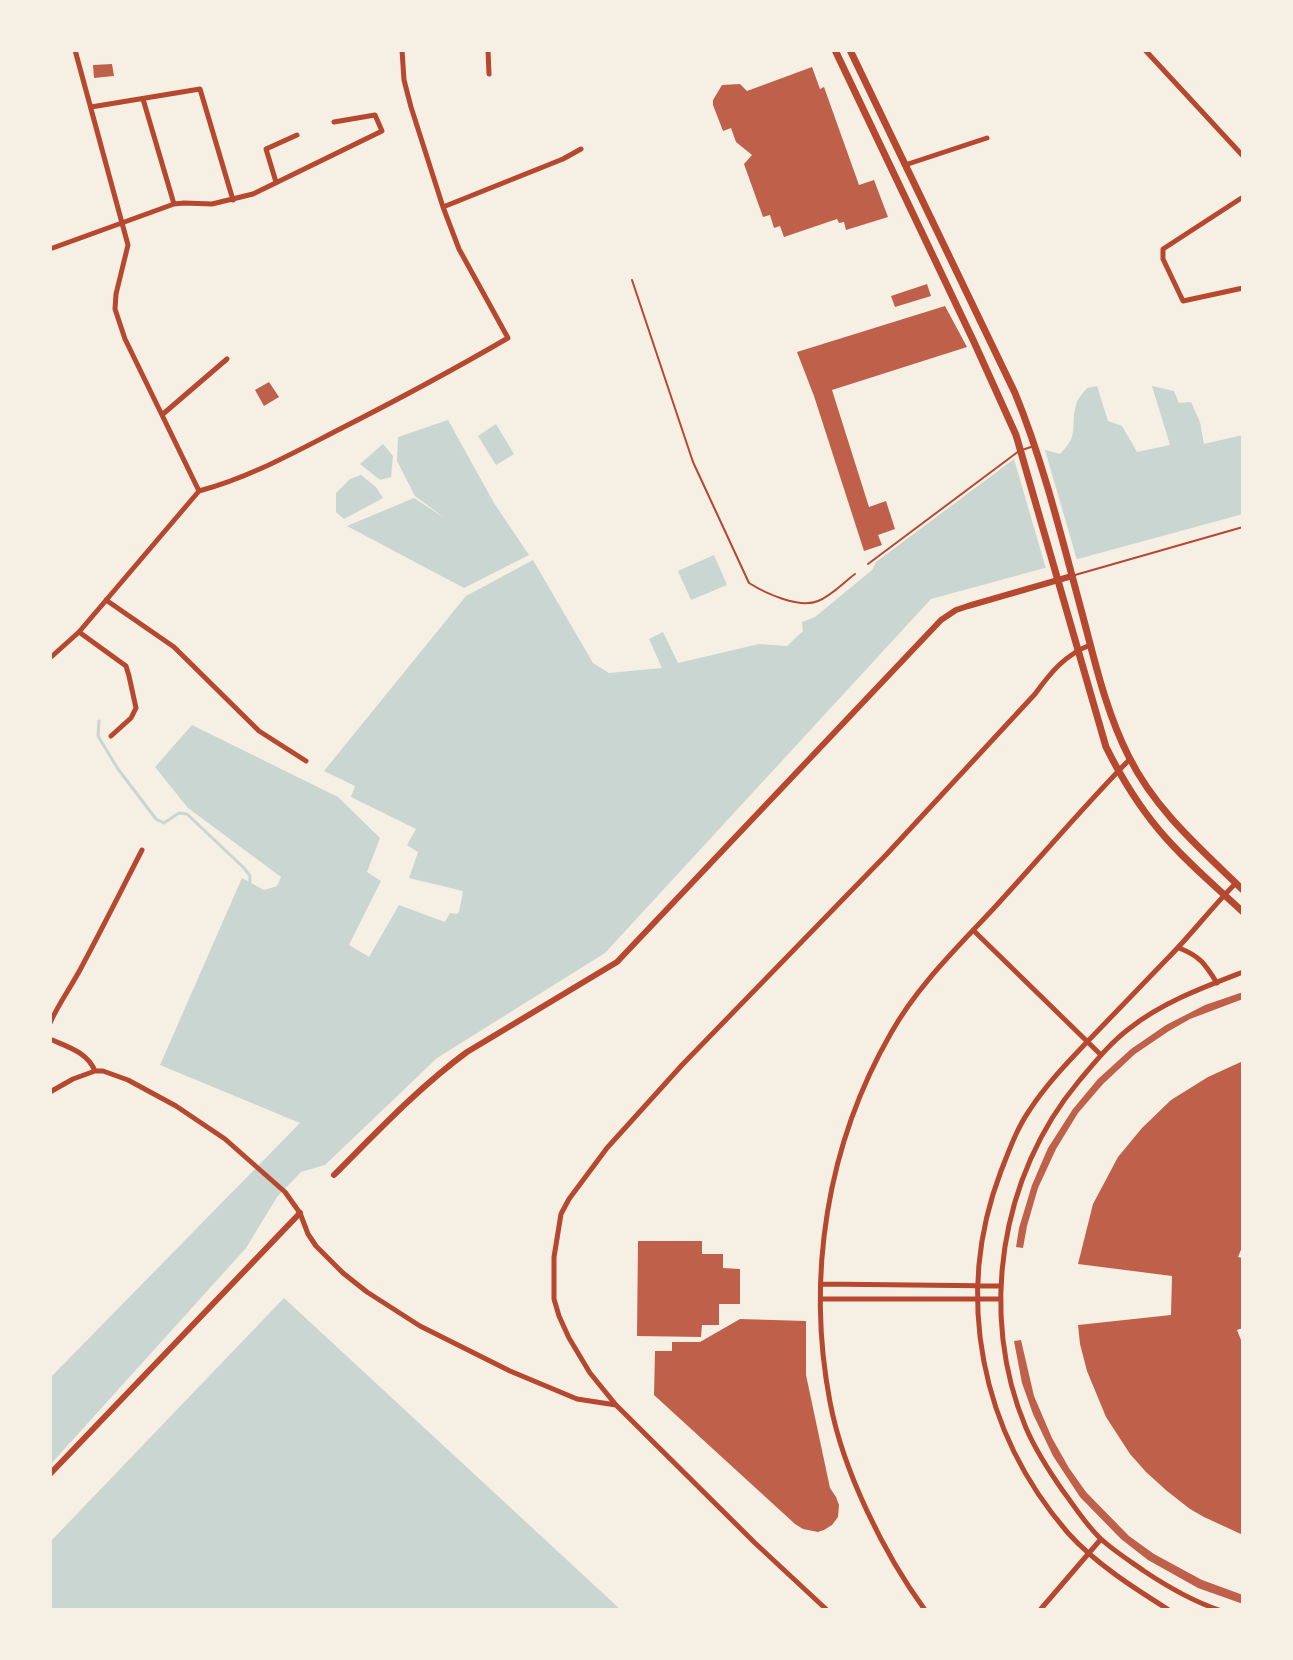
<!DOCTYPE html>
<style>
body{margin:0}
#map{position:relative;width:1293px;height:1660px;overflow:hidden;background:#f6efe4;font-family:"Golos Text",sans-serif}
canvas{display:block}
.frame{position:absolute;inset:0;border:52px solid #f6efe4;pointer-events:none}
</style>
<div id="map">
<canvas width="1293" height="1660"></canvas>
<div class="frame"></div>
</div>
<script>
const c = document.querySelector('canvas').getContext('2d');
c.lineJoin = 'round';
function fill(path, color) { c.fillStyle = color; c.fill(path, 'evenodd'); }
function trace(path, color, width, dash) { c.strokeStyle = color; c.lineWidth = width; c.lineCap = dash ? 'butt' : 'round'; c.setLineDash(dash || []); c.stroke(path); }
const water = new Path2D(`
 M 1097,386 L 1108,421 L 1122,426 L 1137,452 L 1170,445 L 1152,386 L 1174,391 L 1179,403 L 1191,402 L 1200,422 L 1204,444 L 1243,435 L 1243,514 L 931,599 L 605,953 L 437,1058 L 325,1165 L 301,1172 L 277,1197 L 246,1248 L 50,1465 L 50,1378 L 300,1123 L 160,1065 L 242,878 L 264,890 L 277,886 L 281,877 L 188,808 L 155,767 L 192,725 L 338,797 L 380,838 L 367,872 L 381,881 L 349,945 L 369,957 L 399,905 L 445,922 L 450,913 L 457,914 L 459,912 L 463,891 L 409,878 L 418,852 L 407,845 L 416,829 L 351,797 L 355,786 L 324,771 L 466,596 L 533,560 L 593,663 L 609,673 L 662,668 L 649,639 L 663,632 L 678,663 L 759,644 L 787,646 L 803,631 L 802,622 L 815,617 L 872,570 L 876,562 L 1014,459 L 1045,450 L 1060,454 C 1080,434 1070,428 1076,405 C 1077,399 1083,393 1087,388 Z
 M 448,420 L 494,503 L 529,555 L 464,588 L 347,526 L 414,498 L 446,519 L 415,496 L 397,461 L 398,437 Z
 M 496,424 L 514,454 L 496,465 L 478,436 Z
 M 383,444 L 393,456 L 391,477 L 380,480 L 360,464 Z
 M 361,475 L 376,487 L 383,498 L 344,519 L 336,512 L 336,493 L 350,479 Z
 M 714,555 L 727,585 L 691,600 L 678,571 Z
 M 284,1298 L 621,1610 L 50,1610 L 50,1542 Z`);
const pier = new Path2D(`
 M 1045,450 L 1077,560 L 1046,569 L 1014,459 Z`);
const stream = new Path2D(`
 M 99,721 L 98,736 L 118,769 L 156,819 L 164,823 L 179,813 L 187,814 L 244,868 L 250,876 L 250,884`);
const building = new Path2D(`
 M 112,64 L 114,76 L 94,78 L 93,65 Z
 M 812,67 L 820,89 L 824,87 L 859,185 L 874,180 L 888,217 L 846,230 L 844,222 L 839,223 L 837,219 L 784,237 L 780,226 L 774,228 L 770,215 L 763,217 L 744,164 L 752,155 L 736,142 L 731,128 L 723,131 L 713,105 L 713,100 L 722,85 L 740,84 L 747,91 Z
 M 927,284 L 931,296 L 895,307 L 891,296 Z
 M 945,306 L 967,347 L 832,390 L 869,507 L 886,501 L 895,529 L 878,535 L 882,545 L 864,551 L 814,396 L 797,352 Z
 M 269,382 L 279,397 L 264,406 L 255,390 Z
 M 1243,992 L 1243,999 L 1190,1019 L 1169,1031 L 1135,1054 L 1103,1084 L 1078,1113 L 1056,1149 L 1038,1188 L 1027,1226 L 1023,1248 L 1016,1247 L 1019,1228 L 1032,1185 L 1048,1148 L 1073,1109 L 1098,1079 L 1131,1049 L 1166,1025 L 1205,1005 Z
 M 1243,1061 L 1243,1245 L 1238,1257 L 1243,1258 L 1243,1328 L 1237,1330 L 1243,1345 L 1243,1535 L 1204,1517 L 1190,1509 L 1167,1491 L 1146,1472 L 1130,1454 L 1106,1417 L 1087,1371 L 1080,1344 L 1078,1325 L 1171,1315 L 1172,1276 L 1078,1264 L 1093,1204 L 1118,1157 L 1142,1128 L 1171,1100 L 1208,1077 Z
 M 638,1241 L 702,1241 L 702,1254 L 723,1254 L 723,1268 L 740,1269 L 740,1304 L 719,1304 L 719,1325 L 702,1325 L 701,1337 L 637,1336 Z
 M 740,1319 L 806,1321 L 806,1375 L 830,1488 L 836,1497 L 839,1505 L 838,1517 L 832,1525 L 824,1530 L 818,1532 L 803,1529 L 795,1524 L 654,1395 L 655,1351 L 672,1351 L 672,1342 L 700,1342 Z
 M 1021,1340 L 1034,1396 L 1052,1438 L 1069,1468 L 1086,1492 L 1129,1536 L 1154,1554 L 1202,1580 L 1243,1595 L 1243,1604 L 1198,1588 L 1148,1560 L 1121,1539 L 1080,1497 L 1053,1456 L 1033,1414 L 1022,1383 L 1014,1341 Z`);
const service = new Path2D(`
 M 632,280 L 693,462 L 749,583 C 765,593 799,609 818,601 C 831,596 843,583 855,574
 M 868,564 L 1019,451 L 1031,447
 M 1075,575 L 1243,527`);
const minor = new Path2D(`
 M 75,50 L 128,245 L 116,294 L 115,309 L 125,339 L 199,491
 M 488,50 L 489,74
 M 1145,50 L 1243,156
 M 143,99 L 174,204
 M 91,107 L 200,89 L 233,200
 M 905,165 L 987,138
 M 276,182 L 266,149 L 297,135
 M 1243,197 L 1163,249 L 1163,259 L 1183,301 L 1243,288
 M 443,207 L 563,159 L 581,149
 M 50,249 L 174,204 L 184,203 L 212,204 L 253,194 L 382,131 L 375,115 L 334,122
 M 163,414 L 227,359
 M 199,491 C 249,478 295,452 340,429 C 397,400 453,370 508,338 L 459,249 L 443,207 L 411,107 L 404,80 L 402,50
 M 106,600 L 174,647 L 259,731 L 306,761
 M 79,632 L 126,666 L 129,676 L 136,708 L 131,718 L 111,736
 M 50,658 L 79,632 L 199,491
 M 973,930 L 1101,1055
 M 1179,948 C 1200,956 1205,964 1217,983
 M 50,1023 C 59,1003 71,987 81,968 C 102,929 122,889 142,850
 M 50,1039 C 68,1047 87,1052 95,1071
 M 50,1092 L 73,1079 L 95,1071 L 103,1071 L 128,1080 L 176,1106 L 225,1139 L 285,1192 L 300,1213 L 308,1234 L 316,1246 L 343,1273 L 367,1292 L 420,1326 L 510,1371 L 577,1399 L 616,1405
 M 821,1284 L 1001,1286
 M 821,1299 L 1001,1299
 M 827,1610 L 755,1543 L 616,1405 L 590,1373 L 569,1338 L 559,1316 L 554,1299 L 554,1257 L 561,1214 L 569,1199 L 607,1148 L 682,1065 L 885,856 L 1035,694 C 1051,672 1065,655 1090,645
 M 925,1610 C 884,1554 843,1471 830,1402 C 806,1276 827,1144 891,1033 C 918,985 958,947 995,907 C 1040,858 1083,807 1130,759
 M 1040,1610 L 1101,1539
 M 1169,1610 C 1134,1588 1096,1564 1068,1533 C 981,1432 953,1297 1001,1171 C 1009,1151 1016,1130 1029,1111 C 1045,1086 1066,1064 1087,1042 C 1114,1014 1140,987 1167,959 C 1191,935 1212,907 1236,883
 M 1219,1610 C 1192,1601 1168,1587 1144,1571 C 1130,1561 1114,1551 1101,1539 C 1086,1525 1075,1507 1063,1491 C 1049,1471 1036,1451 1026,1428 C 978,1315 1000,1175 1079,1081 C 1095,1062 1110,1043 1130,1028 C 1163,1002 1204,987 1243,972`);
const tertiary = new Path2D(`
 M 334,1175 C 377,1132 418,1088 467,1052 L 617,962 L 941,620 L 956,610 L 968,606 L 1072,576
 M 50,1474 L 300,1213`);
const secondary = new Path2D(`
 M 835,50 L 974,342 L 1016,435 L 1106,747 C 1121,777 1138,805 1159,830 C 1184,860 1215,886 1243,912
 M 850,50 L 1015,393 C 1044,464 1062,539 1082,613 C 1095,662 1106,712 1129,757 C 1156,811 1201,849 1243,890`);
fill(water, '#c9d6d2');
fill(pier, '#f6efe4');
trace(stream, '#c9d6d2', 3);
fill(building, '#bf614a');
trace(service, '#b5482f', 2);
trace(minor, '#b5482f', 5);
trace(tertiary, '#b5482f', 6);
trace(secondary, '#b5482f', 7);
</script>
